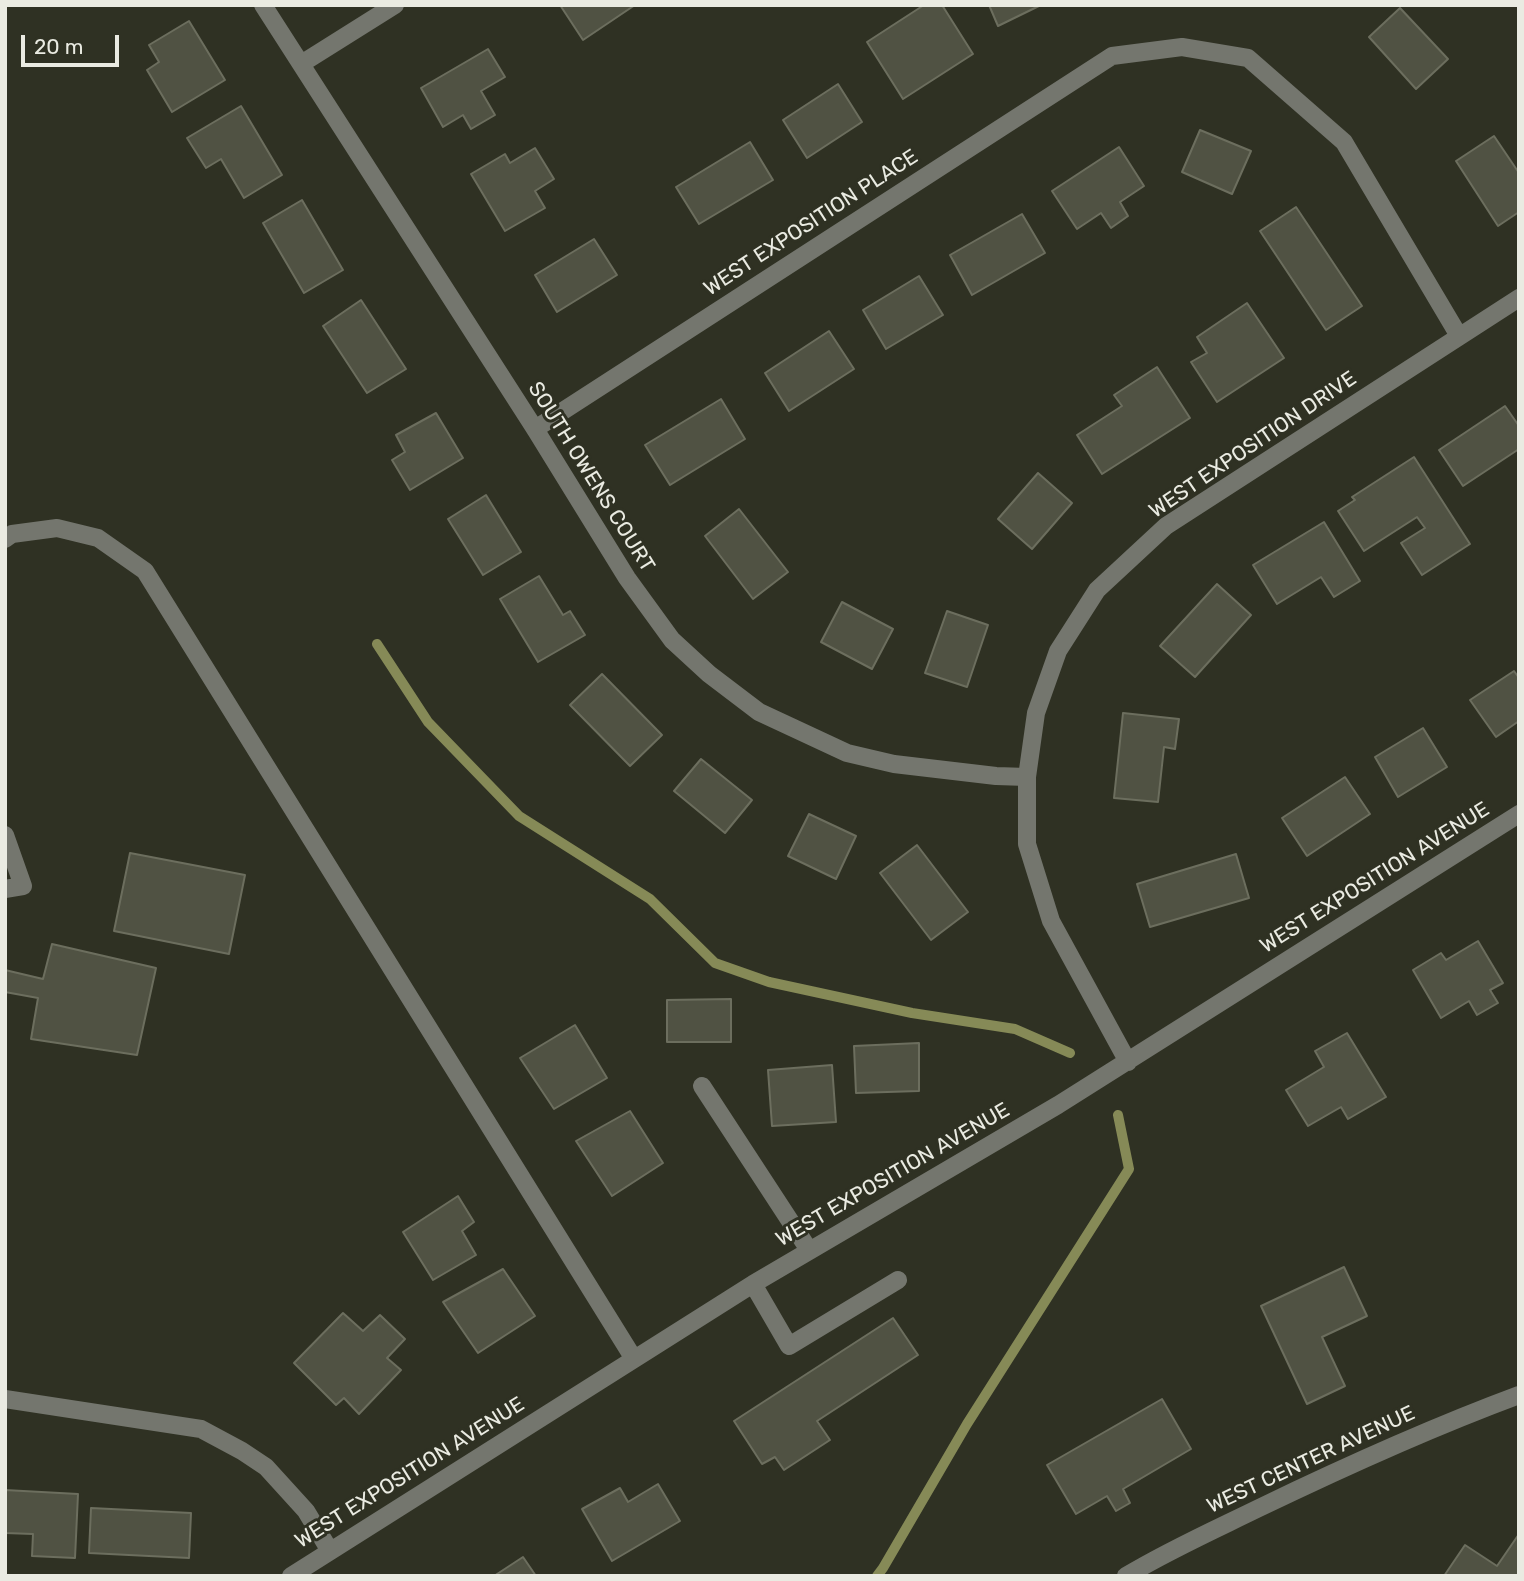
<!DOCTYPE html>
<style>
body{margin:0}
#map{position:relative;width:1524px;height:1581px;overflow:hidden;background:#2f3123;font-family:Rubik,sans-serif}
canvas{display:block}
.frame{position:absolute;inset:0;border:7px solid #eaebe2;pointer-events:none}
.scale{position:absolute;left:21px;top:35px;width:98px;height:32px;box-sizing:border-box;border:4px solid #eaebe2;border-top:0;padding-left:9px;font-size:21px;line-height:24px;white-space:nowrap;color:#eaebe2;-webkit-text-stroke:5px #2f3123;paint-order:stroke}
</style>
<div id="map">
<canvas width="1524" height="1581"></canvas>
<div class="frame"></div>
<div class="scale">20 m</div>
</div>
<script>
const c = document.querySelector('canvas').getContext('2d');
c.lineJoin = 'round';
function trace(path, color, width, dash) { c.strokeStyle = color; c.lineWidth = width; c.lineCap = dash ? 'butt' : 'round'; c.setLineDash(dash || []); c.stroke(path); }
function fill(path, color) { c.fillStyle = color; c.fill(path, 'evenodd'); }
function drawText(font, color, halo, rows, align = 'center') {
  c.font = font + ' Rubik,sans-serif'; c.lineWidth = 6; c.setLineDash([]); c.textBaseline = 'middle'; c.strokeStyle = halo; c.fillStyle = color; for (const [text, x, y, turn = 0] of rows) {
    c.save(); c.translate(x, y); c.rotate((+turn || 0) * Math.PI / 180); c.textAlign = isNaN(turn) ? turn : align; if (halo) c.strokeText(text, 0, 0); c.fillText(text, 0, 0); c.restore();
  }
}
const stream = new Path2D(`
 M 377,644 L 428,722 L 519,816 L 650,899 L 715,963 L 769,982 L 912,1013 L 1015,1029 L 1070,1053
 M 877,1576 L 883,1568 L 967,1424 L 1129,1169 L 1118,1115`);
const building = new Path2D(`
 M 560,5 L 635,5 L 583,40 Z
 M 924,5 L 942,5 L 973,54 L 903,99 L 867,42 Z
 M 989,5 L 1041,5 L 998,26 Z
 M 1400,8 L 1448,59 L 1416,89 L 1369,37 Z
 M 189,21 L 225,80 L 172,112 L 147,70 L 159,62 L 149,45 Z
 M 488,49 L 505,77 L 481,91 L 495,115 L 471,129 L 463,115 L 443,127 L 421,88 Z
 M 838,84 L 862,122 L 807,158 L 783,120 Z
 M 241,106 L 282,175 L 244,198 L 221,159 L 206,168 L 187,138 Z
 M 1200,130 L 1251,151 L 1232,194 L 1182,172 Z
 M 1494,136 L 1519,173 L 1519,212 L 1498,226 L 1456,161 Z
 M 750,142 L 773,180 L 699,224 L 676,187 Z
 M 1119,147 L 1144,186 L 1120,202 L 1128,216 L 1111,228 L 1101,213 L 1077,229 L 1052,191 Z
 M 535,148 L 554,179 L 535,191 L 545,208 L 505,231 L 471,174 L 505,154 L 510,163 Z
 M 302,200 L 343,270 L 304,293 L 263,223 Z
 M 1296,207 L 1362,306 L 1326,330 L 1260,231 Z
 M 1022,214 L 1045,253 L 972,295 L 950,255 Z
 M 594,239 L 617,275 L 557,312 L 535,275 Z
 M 919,276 L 943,315 L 886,349 L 863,310 Z
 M 361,300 L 406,369 L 367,393 L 323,326 Z
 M 1247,303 L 1284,358 L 1217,402 L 1191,362 L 1207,353 L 1197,337 Z
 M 829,331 L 854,369 L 789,411 L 765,373 Z
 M 1157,367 L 1190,418 L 1102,474 L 1077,435 L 1122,406 L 1114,395 Z
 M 721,399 L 745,439 L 670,485 L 645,445 Z
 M 1505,406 L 1519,426 L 1519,449 L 1463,486 L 1439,450 Z
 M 436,413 L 463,458 L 410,490 L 392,460 L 405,452 L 396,435 Z
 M 1414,457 L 1470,544 L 1422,575 L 1401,543 L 1425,528 L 1417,517 L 1364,551 L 1338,511 L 1355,500 L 1352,497 Z
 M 1038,473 L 1072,503 L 1032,549 L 998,519 Z
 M 486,495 L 521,552 L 483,575 L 448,519 Z
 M 739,509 L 788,572 L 753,599 L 705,536 Z
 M 1324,522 L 1360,581 L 1334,597 L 1321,577 L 1277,604 L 1253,565 Z
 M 539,576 L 563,615 L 570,611 L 585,635 L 538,662 L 500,599 Z
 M 1217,584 L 1251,615 L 1195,677 L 1160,646 Z
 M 842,602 L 893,629 L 872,669 L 821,642 Z
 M 947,611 L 988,625 L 967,687 L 925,673 Z
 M 1514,671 L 1519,678 L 1519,721 L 1496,737 L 1470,700 Z
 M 602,674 L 662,735 L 630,766 L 570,705 Z
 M 1123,713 L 1179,719 L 1175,749 L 1164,747 L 1158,802 L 1114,798 Z
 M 1423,728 L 1447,767 L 1398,797 L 1375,757 Z
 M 701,759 L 752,800 L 725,833 L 674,791 Z
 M 1345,777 L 1370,814 L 1307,856 L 1282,818 Z
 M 809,814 L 856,836 L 836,879 L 788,856 Z
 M 917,845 L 968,912 L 931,940 L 880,873 Z
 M 130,853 L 245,875 L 229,954 L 114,931 Z
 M 1236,854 L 1249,898 L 1150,927 L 1137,884 Z
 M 1478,941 L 1503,983 L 1490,990 L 1498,1003 L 1477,1015 L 1469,1001 L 1441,1018 L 1413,970 L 1441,953 L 1446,960 Z
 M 52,944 L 156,968 L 137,1055 L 31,1039 L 38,998 L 5,992 L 5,970 L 43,979 Z
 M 731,999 L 731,1042 L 667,1042 L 667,1000 Z
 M 575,1025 L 607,1078 L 554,1109 L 520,1058 Z
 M 1347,1033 L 1386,1097 L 1348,1119 L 1341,1107 L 1308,1126 L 1286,1090 L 1324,1067 L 1315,1051 Z
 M 919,1043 L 919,1091 L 856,1093 L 854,1046 Z
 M 832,1065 L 836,1122 L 772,1126 L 768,1070 Z
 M 630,1111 L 663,1163 L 612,1196 L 576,1141 Z
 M 458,1196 L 474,1222 L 462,1231 L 476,1255 L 433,1280 L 403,1232 Z
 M 1344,1267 L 1367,1316 L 1322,1337 L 1345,1386 L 1307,1404 L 1261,1306 Z
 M 503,1269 L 535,1316 L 478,1353 L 443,1302 Z
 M 343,1313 L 363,1331 L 380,1315 L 405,1339 L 387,1358 L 401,1370 L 359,1414 L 344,1398 L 336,1405 L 294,1363 Z
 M 893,1318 L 918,1355 L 817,1421 L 830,1440 L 784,1470 L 775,1457 L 762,1464 L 734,1421 Z
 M 1162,1399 L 1191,1449 L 1123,1489 L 1130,1503 L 1116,1511 L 1107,1496 L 1076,1514 L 1047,1465 Z
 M 658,1484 L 680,1521 L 612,1561 L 582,1509 L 620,1488 L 628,1502 Z
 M 5,1490 L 78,1494 L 75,1558 L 32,1556 L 33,1534 L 5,1533 Z
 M 91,1508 L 191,1513 L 189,1558 L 89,1553 Z
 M 1519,1534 L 1519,1576 L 1444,1576 L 1465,1545 L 1497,1566 Z
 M 523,1557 L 536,1576 L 494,1576 Z`);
const minor = new Path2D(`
 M 263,5 L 535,429 L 627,578 L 672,640 L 709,674 L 759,712 L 847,753 L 894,764 L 996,776 L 1027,777
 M 301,64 L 395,5
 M 535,429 L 1112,56 L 1182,47 L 1248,58 L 1344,142 L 1459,336
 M 5,539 L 12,534 L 57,528 L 98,538 L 145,571 L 634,1359
 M 5,835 L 23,886 L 5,889
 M 1128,1062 L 1051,921 L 1027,844 L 1027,777 L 1036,713 L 1058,651 L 1097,590 L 1166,526 L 1519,298
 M 702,1086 L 809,1250
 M 753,1284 L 789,1346 L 898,1280
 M 5,1399 L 201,1429 L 242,1451 L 266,1467 L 306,1511 L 330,1551
 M 291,1576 L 753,1284 L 1058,1105 L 1519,814
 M 1126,1576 C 1169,1550 1214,1530 1259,1508 C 1344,1467 1430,1428 1519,1395`);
const streetNames = [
 ["WEST EXPOSITION PLACE",811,223,-33],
 ["WEST EXPOSITION DRIVE",1253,445,-34],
 ["SOUTH OWENS COURT",591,477,58],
 ["WEST EXPOSITION AVENUE",1375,878,-32],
 ["WEST EXPOSITION AVENUE",893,1175,-30],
 ["WEST CENTER AVENUE",1311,1460,-25],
 ["WEST EXPOSITION AVENUE",410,1473,-32]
];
trace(stream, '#868a57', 10);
fill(building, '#505243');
trace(building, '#6c6e5e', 2);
trace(minor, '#74766e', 18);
drawText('21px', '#eaebe2', '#2f3123', streetNames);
</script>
